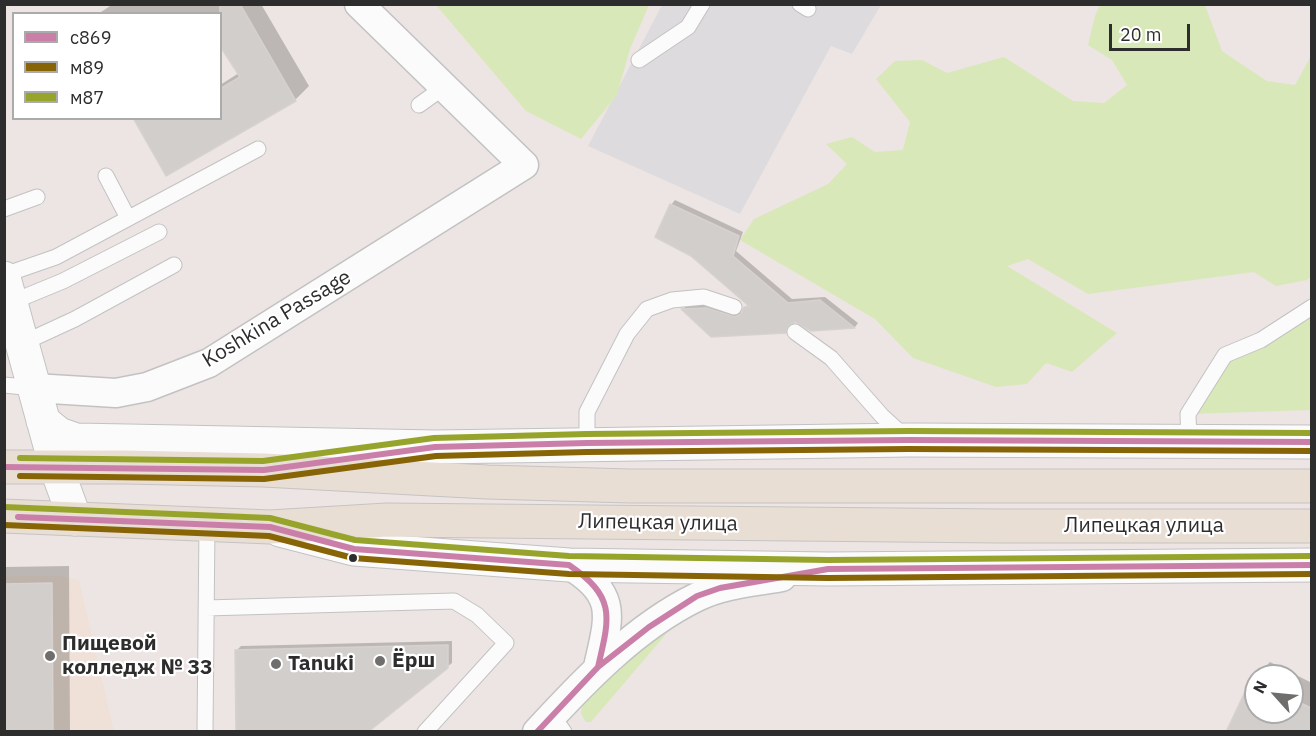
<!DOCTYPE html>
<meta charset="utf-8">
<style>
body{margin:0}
#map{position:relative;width:1316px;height:736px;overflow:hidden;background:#ece5e3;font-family:"IBM Plex Sans",sans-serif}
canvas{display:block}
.frame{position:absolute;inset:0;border:6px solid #2d2d2d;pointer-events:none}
.legend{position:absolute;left:12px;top:12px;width:210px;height:108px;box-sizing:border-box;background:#fff;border:2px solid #ababab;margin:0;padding:8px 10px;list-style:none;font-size:18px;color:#2d2d2d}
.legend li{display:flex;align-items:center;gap:12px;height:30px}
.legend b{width:30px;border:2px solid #ababab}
.north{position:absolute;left:1244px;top:664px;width:60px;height:60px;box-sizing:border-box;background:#fff;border:2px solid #ababab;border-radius:50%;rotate:297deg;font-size:16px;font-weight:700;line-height:24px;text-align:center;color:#2d2d2d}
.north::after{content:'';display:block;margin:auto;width:21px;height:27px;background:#706d6d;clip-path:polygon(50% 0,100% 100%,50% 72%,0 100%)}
.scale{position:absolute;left:1109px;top:24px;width:81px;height:27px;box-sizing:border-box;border:3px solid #2d2d2d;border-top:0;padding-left:8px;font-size:18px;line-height:21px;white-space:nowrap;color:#2d2d2d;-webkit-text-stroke:4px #fff;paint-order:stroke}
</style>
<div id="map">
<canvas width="1316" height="736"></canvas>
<div class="frame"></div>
<ul class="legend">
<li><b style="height:8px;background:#ca7fa9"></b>с869</li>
<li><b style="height:8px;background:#876406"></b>м89</li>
<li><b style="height:8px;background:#97a42b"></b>м87</li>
</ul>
<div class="north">N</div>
<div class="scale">20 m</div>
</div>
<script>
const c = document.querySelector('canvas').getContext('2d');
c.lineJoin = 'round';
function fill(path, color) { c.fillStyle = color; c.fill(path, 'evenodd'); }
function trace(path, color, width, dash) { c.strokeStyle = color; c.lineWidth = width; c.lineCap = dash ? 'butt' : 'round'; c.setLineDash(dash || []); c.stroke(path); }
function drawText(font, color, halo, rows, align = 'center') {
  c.font = font + ' "IBM Plex Sans",sans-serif'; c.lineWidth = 4.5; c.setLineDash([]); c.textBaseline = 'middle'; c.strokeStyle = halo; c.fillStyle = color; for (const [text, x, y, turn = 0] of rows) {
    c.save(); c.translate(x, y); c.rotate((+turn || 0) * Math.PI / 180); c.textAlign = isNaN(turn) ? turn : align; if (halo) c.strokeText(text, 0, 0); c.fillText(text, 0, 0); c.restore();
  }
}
const industrial = new Path2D(`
 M 662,5 L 881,5 L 852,54 L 831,46 L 740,214 L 588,146 Z`);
const education = new Path2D(`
 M 4,576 L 61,576 L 79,580 L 114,731 L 5,731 Z`);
const green = new Path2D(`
 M 436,5 L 649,5 L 630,49 L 617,95 L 581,139 L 526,111 Z
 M 1100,5 L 1205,5 L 1222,51 L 1267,81 L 1295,85 L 1311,56 L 1312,276 L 1307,280 L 1276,286 L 1254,272 L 1088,294 L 1028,259 L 1007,266 L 1117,333 L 1072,372 L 1046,363 L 1027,384 L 996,387 L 913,358 L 875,319 L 740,240 L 754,219 L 828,184 L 847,164 L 826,144 L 852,137 L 875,152 L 903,150 L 910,122 L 876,79 L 895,61 L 922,60 L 947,73 L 1004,57 L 1073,101 L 1104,103 L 1127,85 L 1112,60 L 1088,45 L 1095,16 Z
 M 1311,307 L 1311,410 L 1188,414 L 1225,355 Z
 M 666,628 L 667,633 L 591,722 L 586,722 L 581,714 L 582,705 L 636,649 Z`);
const shadow = new Path2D(`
 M 113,4 L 261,4 L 309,86 L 295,100 L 167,174 L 220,118 L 220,85 L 239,73 L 220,14 L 98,14 Z
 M 675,200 L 743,232 L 736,251 L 792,299 L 825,297 L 858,323 L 855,327 L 811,330 L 795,321 L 790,323 L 785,331 L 712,336 L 683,309 L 687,305 L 711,304 L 741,313 L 749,303 L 671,205 Z
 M 69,566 L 70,732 L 4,732 L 4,567 Z
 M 452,641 L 452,663 L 447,667 L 236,651 L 241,646 Z
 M 1270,662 L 1312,683 L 1312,732 L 1227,732 L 1252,680 L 1256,676 L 1256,712 L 1292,712 L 1292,676 L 1256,676 Z`);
const building = new Path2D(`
 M 220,4 L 240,4 L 296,101 L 166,176 L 133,118 L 220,118 L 220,89 L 240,77 L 220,46 Z
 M 670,204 L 739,236 L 733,256 L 788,303 L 820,300 L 855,328 L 811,331 L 795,322 L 788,326 L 786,333 L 711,337 L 681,309 L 706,308 L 735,317 L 741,314 L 744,307 L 750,307 L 691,256 L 655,237 Z
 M 52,583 L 53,732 L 4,732 L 4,584 Z
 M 448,645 L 448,668 L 368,732 L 236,732 L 235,650 Z
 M 1251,679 L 1256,682 L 1256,712 L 1292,712 L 1292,699 L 1311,708 L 1311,732 L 1226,732 Z`);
const lane = new Path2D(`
 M 800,4 L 808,9
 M 639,60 L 688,27 L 702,4
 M 419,105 L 444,87
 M 106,176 L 128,218
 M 4,209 L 37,197
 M 4,275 L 56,257 L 258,149
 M 12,302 L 63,281 L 159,232
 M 795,332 L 831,358 L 882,416 L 904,436
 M 23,343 L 75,319 L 174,265
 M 4,385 L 34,388
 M 587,443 L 587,412 L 627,334 L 647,309 L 672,300 L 704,297 L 734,307
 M 1189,443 L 1188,414 L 1225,355 L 1261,340 L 1312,307
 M 206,608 L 454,601 L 477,615 L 506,643 L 425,732
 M 552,715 L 564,732
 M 205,732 L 207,525`);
const street = new Path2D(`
 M 34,388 L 116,393 L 147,387 L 209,363 L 524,165 L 359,4
 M 569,565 C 619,595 609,617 598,667
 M 537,732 C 583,682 635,627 697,597 C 723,584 754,582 782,577`);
const secondary = new Path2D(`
 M 4,278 L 56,467 L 75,519
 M 43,421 L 59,434 L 76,440 L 435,447 L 909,440 L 1312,442
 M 280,530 L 354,549 L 569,565 L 828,569 L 1312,565`);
const primary = new Path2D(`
 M 4,467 L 126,467 L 264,470 L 487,482 L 630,486 L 1312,486
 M 4,516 L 270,527 L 387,520 L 999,526 L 1312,526`);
const bus1 = new Path2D(`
 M 4,467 L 264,470 L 435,447 L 587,443 L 909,440 L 1312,442
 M 18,517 L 270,527 L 354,549 L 569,565 C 616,597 610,616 598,667
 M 537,732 L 598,667 L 649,627 L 697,596 L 720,588 L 828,569 L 1312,565`);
const bus2 = new Path2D(`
 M 20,476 L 264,479 L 436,456 L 587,452 L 909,449 L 1312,451
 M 4,525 L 269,536 L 353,558 L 569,574 L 828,578 L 1312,574`);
const bus3 = new Path2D(`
 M 20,458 L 263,461 L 434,438 L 587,434 L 909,431 L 1312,433
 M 4,507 L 270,518 L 355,540 L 569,556 L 828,560 L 1312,556`);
const markers = [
 [353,558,5,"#2d2d2d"],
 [50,656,6,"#706d6d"],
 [380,661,6,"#706d6d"],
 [276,664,6,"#706d6d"]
];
const streetNames = [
 ["Koshkina Passage",277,319,-31],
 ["Липецкая улица",658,523,1],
 ["Липецкая улица",1144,526]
];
const poiNames = [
 ["Пищевой",62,644],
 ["колледж № 33",62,668],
 ["Ёрш",392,661],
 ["Tanuki",288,664]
];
fill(industrial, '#dedbdf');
fill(education, '#efe1d7');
fill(green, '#d9e8b9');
fill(shadow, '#0003');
fill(building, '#d2cecc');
trace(building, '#d7d1cf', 1.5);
trace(lane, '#c3c2c2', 17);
trace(street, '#c3c2c2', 31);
trace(secondary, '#c3c2c2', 35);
trace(primary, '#c6c3c3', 35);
trace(lane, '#fcfbfb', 15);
trace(street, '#fcfbfb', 28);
trace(secondary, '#fcfbfb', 33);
trace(primary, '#e9ded4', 33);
trace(bus1, '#ca7fa9', 6);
trace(bus2, '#876406', 6);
trace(bus3, '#97a42b', 6);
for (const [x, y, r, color] of markers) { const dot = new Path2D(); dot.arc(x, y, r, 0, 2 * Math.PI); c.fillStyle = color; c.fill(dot); trace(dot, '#fff', 2); }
drawText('21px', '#2d2d2d', '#fff', streetNames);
drawText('bold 21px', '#2d2d2d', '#fff', poiNames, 'left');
</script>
